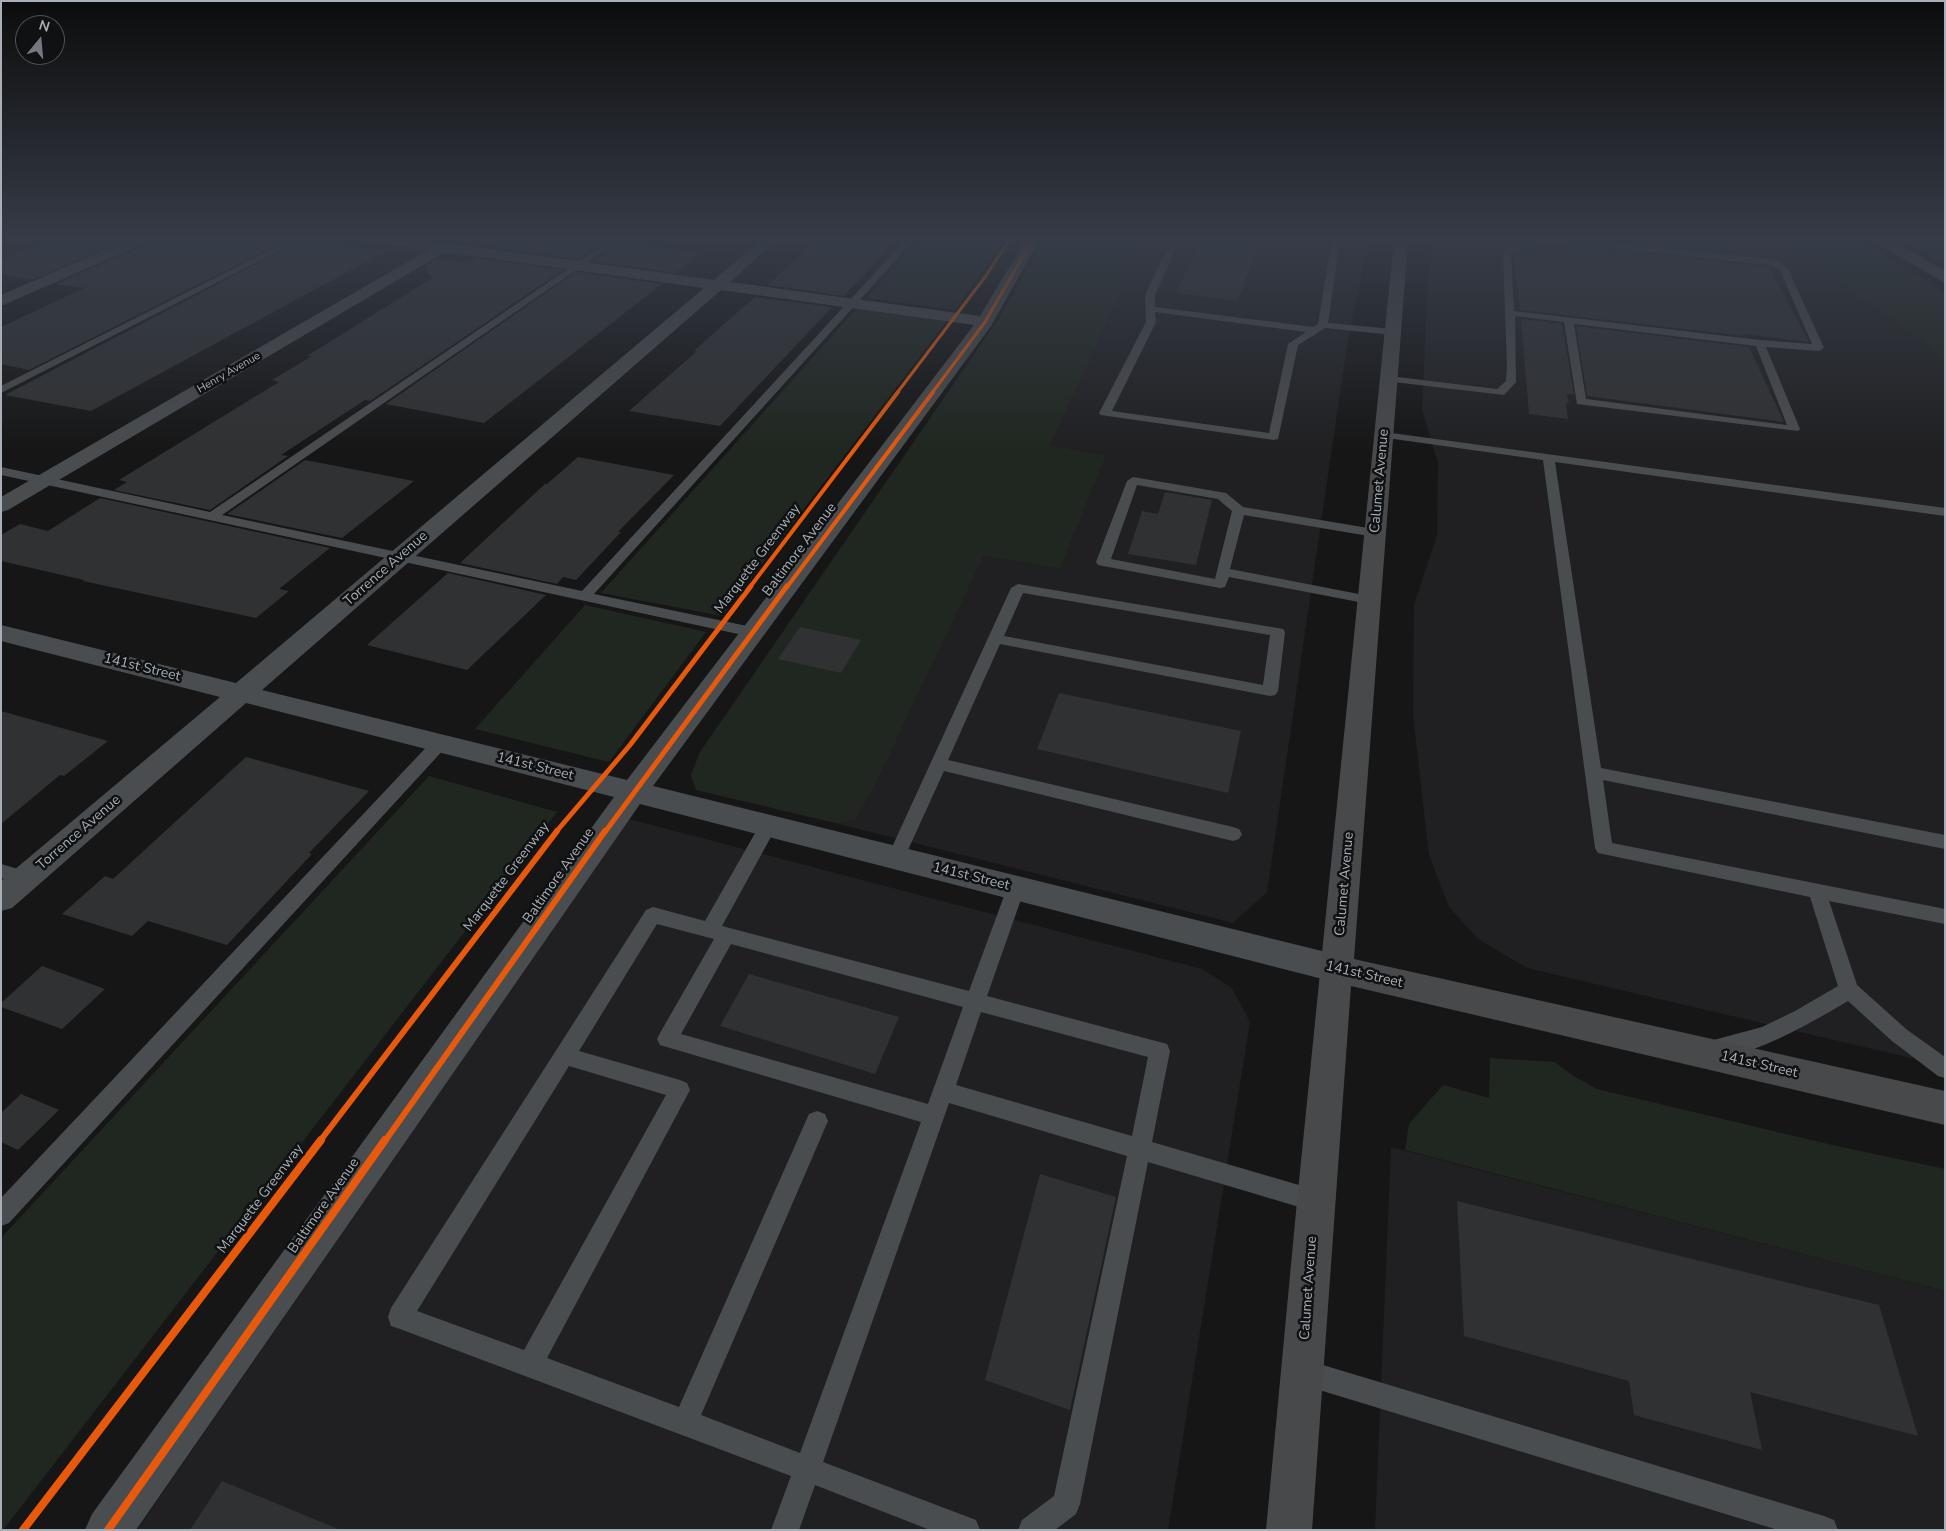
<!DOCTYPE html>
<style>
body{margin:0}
#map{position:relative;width:1946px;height:1531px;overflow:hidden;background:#161616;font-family:"Nunito Sans",sans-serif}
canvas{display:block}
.frame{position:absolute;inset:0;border:2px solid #a8afb7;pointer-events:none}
.north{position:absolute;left:15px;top:15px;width:50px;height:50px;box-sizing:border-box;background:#101112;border:1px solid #4d5054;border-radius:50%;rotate:17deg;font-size:14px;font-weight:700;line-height:20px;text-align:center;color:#a8afb7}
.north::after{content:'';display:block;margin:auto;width:18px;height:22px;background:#75797f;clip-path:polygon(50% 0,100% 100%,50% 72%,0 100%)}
</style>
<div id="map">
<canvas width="1946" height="1531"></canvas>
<div class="frame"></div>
<div class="north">N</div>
</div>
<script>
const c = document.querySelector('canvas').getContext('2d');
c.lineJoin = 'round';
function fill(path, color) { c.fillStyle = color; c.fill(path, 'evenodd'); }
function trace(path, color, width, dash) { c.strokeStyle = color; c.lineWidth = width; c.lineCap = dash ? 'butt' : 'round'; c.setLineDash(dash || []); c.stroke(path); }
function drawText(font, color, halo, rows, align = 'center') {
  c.font = font + ' "Nunito Sans",sans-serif'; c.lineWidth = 5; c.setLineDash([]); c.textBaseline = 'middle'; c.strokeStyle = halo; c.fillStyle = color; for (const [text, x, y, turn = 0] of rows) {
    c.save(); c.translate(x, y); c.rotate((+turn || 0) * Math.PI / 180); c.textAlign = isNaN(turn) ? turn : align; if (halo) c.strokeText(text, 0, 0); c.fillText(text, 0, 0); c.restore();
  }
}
const built = new Path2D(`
 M 1147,239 L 1369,239 L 1348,339 L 1267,892 L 1233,923 L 835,823 L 855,820 L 872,792 L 984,554 L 1060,569 L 1105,455 L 1050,445 Z
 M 1433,239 L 1767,239 L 1793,249 L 1924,343 L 1945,362 L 1945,1066 L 1527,968 L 1478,939 L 1449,907 L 1429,855 L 1413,716 L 1414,605 L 1437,535 L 1438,463 L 1422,409 L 1428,280 Z
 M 629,819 L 1202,969 L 1232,988 L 1250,1022 L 1168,1530 L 137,1530 Z
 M 1391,1147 L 1945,1291 L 1945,1530 L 1375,1530 Z`);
const green = new Path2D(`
 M 919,239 L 1005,239 L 955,310 L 866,298 Z
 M 1044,239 L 1147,239 L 1050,445 L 1106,455 L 1060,569 L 984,555 L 872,792 L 855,820 L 835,823 L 696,790 L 691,775 L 700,752 L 999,318 Z
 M 1767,239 L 1859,239 L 1945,293 L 1945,362 L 1924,343 L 1793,250 Z
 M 1900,239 L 1934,239 L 1945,245 L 1945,266 Z
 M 857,308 L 947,321 L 722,616 L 601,593 Z
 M 585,605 L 706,632 L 609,762 L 475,729 Z
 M 429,776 L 557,812 L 3,1530 L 1,1530 L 1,1238 Z
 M 1490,1058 L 1555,1062 L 1572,1075 L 1597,1089 L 1828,1144 L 1945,1169 L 1945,1291 L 1405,1150 L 1409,1124 L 1443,1085 L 1489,1098 Z`);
const building = new Path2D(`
 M 52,239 L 126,239 L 32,280 L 1,274 L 1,260 Z
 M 151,239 L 288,239 L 29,370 L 1,364 L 1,327 L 84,288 L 56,284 L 148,244 Z
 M 304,239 L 386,251 L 91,411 L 5,395 Z
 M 509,239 L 600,239 L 607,240 L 579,259 L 494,248 Z
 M 817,239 L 897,239 L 844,296 L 768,285 Z
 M 1203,239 L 1262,239 L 1237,301 L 1175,293 Z
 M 621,242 L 701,252 L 676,273 L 592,261 Z
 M 1567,245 L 1769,267 L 1809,342 L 1743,334 L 1744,336 L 1520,310 L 1513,253 L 1519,252 L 1569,257 Z
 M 476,258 L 563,270 L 370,401 L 365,400 L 281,455 L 288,456 L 210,510 L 114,490 L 127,482 L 119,480 L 279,382 L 272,380 L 312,356 L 307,356 L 432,278 L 425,266 L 437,259 L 468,263 Z
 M 576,272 L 662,284 L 484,423 L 386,404 Z
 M 755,297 L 832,307 L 720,426 L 629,411 L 697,351 L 694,351 L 715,332 Z
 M 1521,319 L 1562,324 L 1574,394 L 1567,394 L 1569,404 L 1566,403 L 1568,419 L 1529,414 Z
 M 1576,326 L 1749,347 L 1784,422 L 1587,396 Z
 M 578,457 L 674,475 L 618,532 L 621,532 L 576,580 L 563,577 L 557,584 L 460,563 L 545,484 L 547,484 Z
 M 305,460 L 414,481 L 342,538 L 227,514 Z
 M 1165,492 L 1212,500 L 1196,565 L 1128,554 L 1142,511 L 1158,514 Z
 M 100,498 L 330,548 L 279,589 L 289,591 L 256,618 L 83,581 L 84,580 L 1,561 L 1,535 L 20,524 L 48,531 Z
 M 448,573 L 546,595 L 467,670 L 367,645 Z
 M 800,627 L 861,640 L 841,673 L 778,659 Z
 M 1059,693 L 1241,731 L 1228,793 L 1037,749 Z
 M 1,711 L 108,741 L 64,776 L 60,775 L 1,824 Z
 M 246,757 L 369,791 L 309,853 L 312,854 L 227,945 L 148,921 L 132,936 L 62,914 L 105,876 L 113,879 Z
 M 42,966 L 105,989 L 62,1029 L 1,1007 L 1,1003 Z
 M 749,974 L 899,1017 L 875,1074 L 720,1026 Z
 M 21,1094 L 59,1110 L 18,1150 L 1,1142 L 1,1113 Z
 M 1040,1174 L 1116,1197 L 1070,1410 L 985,1380 Z
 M 1457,1201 L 1879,1305 L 1918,1436 L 1750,1392 L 1762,1450 L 1634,1415 L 1629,1381 L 1464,1336 Z
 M 222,1481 L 338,1529 L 338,1530 L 190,1530 Z`);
const lane = new Path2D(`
 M 292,239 L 302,239 L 1,393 L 1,386 Z
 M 612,239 L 621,239 L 222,515 L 582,591 L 906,239 L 915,239 L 594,594 L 752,627 L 757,629 L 759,632 L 757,635 L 752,637 L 1,475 L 1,467 L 210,512 Z
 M 1172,239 L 1180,239 L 1155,295 L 1155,307 L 1313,327 L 1318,324 L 1332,239 L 1340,239 L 1328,323 L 1393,329 L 1398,332 L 1393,335 L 1325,328 L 1298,345 L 1278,439 L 1274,440 L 1101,415 L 1099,413 L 1146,322 L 1145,295 ZM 1155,312 L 1306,332 L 1288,344 L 1269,433 L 1112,411 L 1156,322 Z
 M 1542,239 L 1578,239 L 1771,259 L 1782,263 L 1788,269 L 1824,348 L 1819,351 L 1766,347 L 1800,429 L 1798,431 L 1577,404 L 1564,322 L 1515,316 L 1516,382 L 1504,395 L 1385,381 L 1384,379 L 1385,377 L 1389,376 L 1497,389 L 1506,381 L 1507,367 L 1503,251 L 1518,244 ZM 1565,243 L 1770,265 L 1780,270 L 1812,344 L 1760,340 L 1514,311 L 1511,252 L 1535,245 ZM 1574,324 L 1756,346 L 1787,425 L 1586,399 Z
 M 1384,432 L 1945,508 L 1945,516 L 1555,462 L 1601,768 L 1945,835 L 1945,849 L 1603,780 L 1612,843 L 1945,909 L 1945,924 L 1829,901 L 1857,985 L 1906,1029 L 1945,1057 L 1945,1078 L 1938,1076 L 1892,1041 L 1848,1001 C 1821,1017 1739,1066 1710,1055 L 1707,1048 L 1710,1041 L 1762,1027 L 1795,1011 L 1838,986 L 1810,897 L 1598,853 L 1595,848 L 1543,460 L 1380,437 L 1378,435 L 1380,433 Z
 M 1133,477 L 1226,493 L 1243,507 L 1380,530 L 1381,533 L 1375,537 L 1244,515 L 1230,569 L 1369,596 L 1376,600 L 1369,604 L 1229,577 L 1225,587 L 1220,588 L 1098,565 L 1096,562 L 1127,481 ZM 1137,485 L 1218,499 L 1232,511 L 1215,579 L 1111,559 Z
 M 1018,584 L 1283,629 L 1285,632 L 1278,691 L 1275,695 L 1270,696 L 1000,644 L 948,760 L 1233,827 L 1239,829 L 1242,834 L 1239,839 L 1233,841 L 944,771 L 902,863 L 896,865 L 890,863 L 887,858 L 1011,588 ZM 1023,593 L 1270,635 L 1263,685 L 1004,636 Z
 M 440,737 L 446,739 L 448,743 L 446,747 L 9,1223 L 1,1226 L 1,1198 L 434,739 Z
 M 768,820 L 774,821 L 777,826 L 722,926 L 969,991 L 1007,888 L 1010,883 L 1016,881 L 1022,883 L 1025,888 L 987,996 L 1167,1044 L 1170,1051 L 1152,1142 L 1316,1190 L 1324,1193 L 1327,1201 L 1324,1209 L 1316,1212 L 1148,1162 L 1080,1504 L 1076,1514 L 1055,1530 L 1018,1530 L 1022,1520 L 1054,1496 L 1127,1156 L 949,1103 L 823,1462 L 976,1520 L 980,1530 L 930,1530 L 815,1485 L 799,1530 L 771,1530 L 791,1476 L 400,1329 L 391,1326 L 388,1317 L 391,1308 L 646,910 L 653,907 L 705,921 L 762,821 ZM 657,924 L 714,939 L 660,1033 L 657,1039 L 660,1045 L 921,1122 L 800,1453 L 701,1415 L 828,1121 L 825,1114 L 817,1111 L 809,1114 L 679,1407 L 547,1358 L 690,1090 L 687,1083 L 680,1080 L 579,1051 ZM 731,944 L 963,1007 L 928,1104 L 681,1034 ZM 981,1012 L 1148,1057 L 1132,1136 L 956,1085 ZM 569,1066 L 666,1095 L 524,1350 L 417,1311 Z
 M 1,864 L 32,873 L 35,878 L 32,883 L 26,885 L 1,878 Z
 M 1303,1359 L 1824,1516 L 1834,1520 L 1838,1530 L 1778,1530 L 1303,1385 L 1294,1381 L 1290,1372 L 1294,1363 Z`);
const street = new Path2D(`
 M 130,239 L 149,239 L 147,242 L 1,306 L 1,295 Z
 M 375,239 L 413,239 L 441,243 L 447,241 L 454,244 L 714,280 L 762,239 L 778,239 L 730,282 L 980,316 L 1026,239 L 1040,239 L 991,326 L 653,786 L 1338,955 L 1350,959 L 1354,969 L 1350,979 L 1338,983 L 640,804 L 136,1530 L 85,1530 L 92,1514 L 614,797 L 246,703 L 12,908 L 1,911 L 1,881 L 220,697 L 1,641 L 1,625 L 236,683 L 704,288 L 445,252 L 8,510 L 1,512 L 1,497 L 428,250 L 382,243 L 377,242 ZM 721,290 L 974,325 L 627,780 L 262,690 Z`);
const primary = new Path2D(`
 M 1394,239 L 1408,239 L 1354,959 L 1945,1091 L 1945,1125 L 1351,986 L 1312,1530 L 1266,1530 L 1297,1201 Z`);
const highway = new Path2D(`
 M 1873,239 L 1890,239 L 1945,271 L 1945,283 L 1875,242 Z`);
const cyclewayFar4 = new Path2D(`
 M 897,393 L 985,277 L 1010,239
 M 932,393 L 985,322 L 1033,239`);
const cyclewayFar3 = new Path2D(`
 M 750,587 L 898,392
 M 787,587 L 933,392`);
const cyclewayFar2 = new Path2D(`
 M 556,832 L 630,745 L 751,586
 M 605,832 L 787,586`);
const cyclewayFar1 = new Path2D(`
 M 320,1141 L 557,831
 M 385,1141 L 605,831`);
const cycleway = new Path2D(`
 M 23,1530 L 321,1140
 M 108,1530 L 385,1140`);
const farStreetnames = [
 ["Henry Avenue",229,373,-30]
];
const streetNames = [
 ["Calumet Avenue",1380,481,-85],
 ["Baltimore Avenue",800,550,-53],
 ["Marquette Greenway",758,559,-53],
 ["Torrence Avenue",386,569,-41],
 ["141st Street",142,668,14],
 ["141st Street",535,767,14],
 ["Torrence Avenue",79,833,-41],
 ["Baltimore Avenue",559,876,-55],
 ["Marquette Greenway",507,877,-53],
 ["141st Street",971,877,14],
 ["Calumet Avenue",1345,884,-85],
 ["141st Street",1364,975,13],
 ["141st Street",1759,1065,13],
 ["Marquette Greenway",261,1199,-53],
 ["Baltimore Avenue",324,1206,-55],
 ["Calumet Avenue",1309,1288,-86]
];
fill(built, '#202022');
fill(green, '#202720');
fill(building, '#303132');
fill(lane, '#4a4d4f');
fill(street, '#4a4d4f');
fill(primary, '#48494b');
fill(highway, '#48494b');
trace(cyclewayFar4, '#e8590c', 3);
trace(cyclewayFar3, '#e8590c', 4);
trace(cyclewayFar2, '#e8590c', 5);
trace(cyclewayFar1, '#e8590c', 6);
trace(cycleway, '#e8590c', 8);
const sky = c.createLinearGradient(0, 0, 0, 453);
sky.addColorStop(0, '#0c0c0c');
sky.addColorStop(0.53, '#363c47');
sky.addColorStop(1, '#363c4700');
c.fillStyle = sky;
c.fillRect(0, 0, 1946, 453);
drawText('11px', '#a8afb7', '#101112', farStreetnames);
drawText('14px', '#a8afb7', '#101112', streetNames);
</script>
